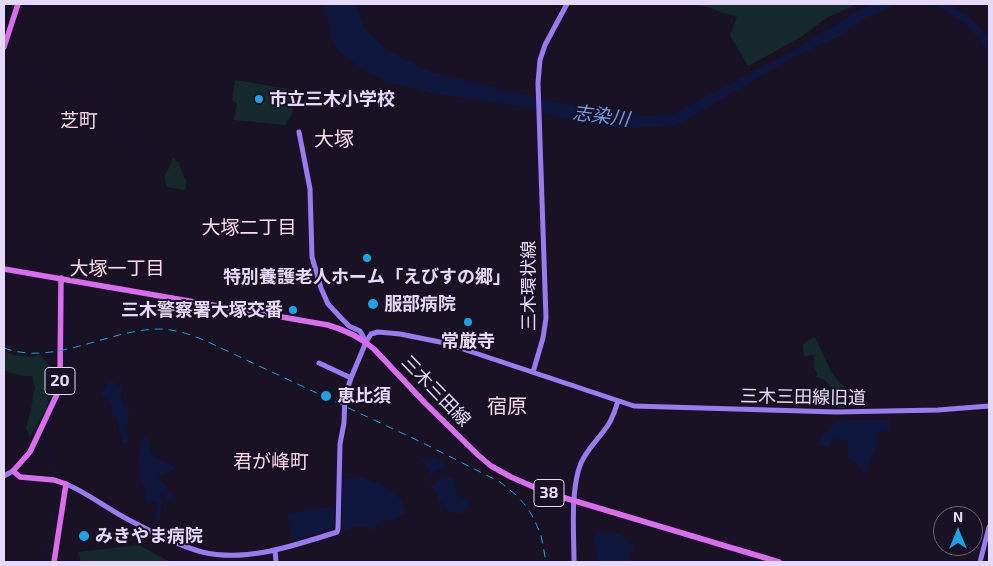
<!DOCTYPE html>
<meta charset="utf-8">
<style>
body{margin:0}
#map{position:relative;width:993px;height:566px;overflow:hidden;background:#191224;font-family:"Exo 2",sans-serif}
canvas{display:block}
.frame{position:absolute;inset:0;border:5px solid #e5d9fa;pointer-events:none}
.north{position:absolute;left:933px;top:506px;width:50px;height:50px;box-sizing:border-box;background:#191224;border:1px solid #6b627a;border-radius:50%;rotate:0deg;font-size:14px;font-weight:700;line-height:20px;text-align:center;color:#e5d9fa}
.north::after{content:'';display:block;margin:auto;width:18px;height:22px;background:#1ca3e4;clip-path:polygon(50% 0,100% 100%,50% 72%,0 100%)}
</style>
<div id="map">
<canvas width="993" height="566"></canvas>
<div class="frame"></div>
<div class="north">N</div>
</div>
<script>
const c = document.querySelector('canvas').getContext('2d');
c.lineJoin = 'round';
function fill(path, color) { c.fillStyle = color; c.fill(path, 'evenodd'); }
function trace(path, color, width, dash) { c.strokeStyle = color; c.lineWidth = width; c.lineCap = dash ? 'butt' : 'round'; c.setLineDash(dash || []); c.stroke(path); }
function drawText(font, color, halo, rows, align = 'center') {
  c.font = font + ' "Exo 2","Noto Sans JP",sans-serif'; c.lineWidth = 4; c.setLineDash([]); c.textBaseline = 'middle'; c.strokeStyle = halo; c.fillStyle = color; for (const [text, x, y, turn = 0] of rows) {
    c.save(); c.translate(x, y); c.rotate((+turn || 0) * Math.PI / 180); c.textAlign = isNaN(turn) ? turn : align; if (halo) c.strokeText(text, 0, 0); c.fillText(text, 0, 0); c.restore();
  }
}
const green = new Path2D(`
 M 691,4 L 737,4 L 745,5 L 763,4 L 857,4 L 826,18 L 801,37 L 748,66 L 730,35 L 737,17 L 707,7 Z
 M 235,80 L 295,90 L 292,114 L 285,125 L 234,120 L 237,103 L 232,101 Z
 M 172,158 L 179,163 L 184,178 L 187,180 L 185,190 L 167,187 C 161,171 171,172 172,158 Z
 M 814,337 L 815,337 L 831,371 L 838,381 L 845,387 L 848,406 L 845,408 L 838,408 L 838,398 L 825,380 L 816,377 L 817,373 L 814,367 L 814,355 L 804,356 L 803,344 Z
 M 4,351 L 13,355 L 30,357 L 41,355 L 53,371 L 50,385 L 52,391 L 46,409 L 30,437 L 26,428 L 32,405 L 33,393 L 35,389 L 32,376 L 22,376 L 4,370 Z
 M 139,545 L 168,561 L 167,562 L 81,562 L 78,552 Z`);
const water = new Path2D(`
 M 323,4 L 355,4 L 364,27 L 388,51 L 428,71 L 555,102 L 611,111 L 648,116 L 673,114 L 791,52 L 868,5 L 870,4 L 898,4 L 863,19 L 840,36 L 796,56 L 693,116 L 676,125 L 619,129 L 567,119 L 524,107 L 430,93 L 409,87 L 384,82 L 360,67 L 339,51 L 330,37 L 329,25 Z
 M 932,4 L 950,4 L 969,17 L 989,37 L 989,52 L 968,26 L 945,10 Z
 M 110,380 L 121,387 L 122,403 L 129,411 L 127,429 L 129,440 L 127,443 L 123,443 C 122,439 119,434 119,430 C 118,422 119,419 112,414 C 112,401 108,401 101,394 Z
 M 840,419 L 889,420 L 889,430 L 877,433 L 876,444 L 877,448 C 871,456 867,465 866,474 L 864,474 L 862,468 L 848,458 L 848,441 L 832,439 L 829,447 L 818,445 L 822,435 Z
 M 143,437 L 146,437 L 150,441 L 150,450 L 149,452 L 165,463 L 175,467 L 174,470 L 159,475 L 159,479 L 175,497 L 172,500 L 169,501 L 162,494 L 160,495 L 162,502 L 160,523 L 155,519 L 157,502 L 156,501 L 151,502 L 149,504 L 144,501 L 147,493 L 141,482 L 140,477 L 139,457 Z
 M 429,456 L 437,458 L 447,467 L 438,470 L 431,474 L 429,483 L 432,486 C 441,479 443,473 455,480 C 454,491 457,500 469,501 L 470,504 L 460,514 L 447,511 L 446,506 L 438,498 L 436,491 L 429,486 C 429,473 432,465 418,460 Z
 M 360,477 C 380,484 400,488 406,512 L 390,522 L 389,520 C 384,518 379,520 376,524 L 376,529 L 372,530 L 371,527 L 357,526 L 344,532 L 342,521 L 342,491 L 343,489 L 344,478 Z
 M 334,507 L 334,522 L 330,529 L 293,540 L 287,515 L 308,509 Z
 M 597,530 L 601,533 L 619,534 L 634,546 L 634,548 L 628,555 L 630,562 L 597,562 C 597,552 592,539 597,530 Z`);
const stream = new Path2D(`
 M 4,66 C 22,73 73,99 89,96 L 97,89 C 102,90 104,93 109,95 L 117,126 L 142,149 L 159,158
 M 4,246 L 56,260 L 62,263 L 64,268
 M 49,472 L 51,455 L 46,442 L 48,429 L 60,396 L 70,394 L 70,371 L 67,363 L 66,357 L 67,343 L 66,285
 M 47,555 L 46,551 L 54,507`);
const secondary = new Path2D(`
 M 299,132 L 310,189 L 312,257 L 321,288 L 328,304 L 343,320 L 349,326 L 360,331 L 366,342
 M 319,363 L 351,378
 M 533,372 L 543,338 L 546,318 L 538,83 L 540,60 L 545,45 L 567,4
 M 4,476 L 13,471
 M 66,484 C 88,493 107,509 129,520 C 152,532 177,545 202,552 C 247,563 295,545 337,532 L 338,529 L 340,444 L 344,423 L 345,396 L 351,378 L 366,342 L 371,334 L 378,332 L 400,334 L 445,343 L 634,406 L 836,412 L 938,410 L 989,406
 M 275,550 L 276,562
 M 574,562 C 574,533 570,490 581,463 C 588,447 601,437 610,422 C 613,416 616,408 618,401
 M 980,562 L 989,527`);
const primary = new Path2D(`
 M 4,47 L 18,4
 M 4,269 L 328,325 C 345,330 360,337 374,349 L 425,403 L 478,455 L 491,466 L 511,477 L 545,492 L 779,562
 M 54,562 L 66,484 L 54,480 L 20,477 L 13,471 L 30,452 L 59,390 L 60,380 L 61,278`);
const rail = new Path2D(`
 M 4,348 C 56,367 109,328 162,329 C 178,330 192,335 206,341 L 423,443 L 500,482 L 516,495 L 527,507 L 534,519 L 541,535 L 546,562`);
const markers = [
 [259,99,5,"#1ca3e4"],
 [367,258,5,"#1ca3e4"],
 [373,304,6,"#1ca3e4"],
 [293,310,5,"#1ca3e4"],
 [468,322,5,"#1ca3e4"],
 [326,396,6,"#1ca3e4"],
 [84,536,6,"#1ca3e4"]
];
const shields = [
 [60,381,30],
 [549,493,30]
];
const shieldNames = [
 ["20",60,381],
 ["38",549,493]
];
const poiNames = [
 ["市立三木小学校",269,99],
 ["特別養護老人ホーム「えびすの郷」",367,277,"center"],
 ["服部病院",384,304],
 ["三木警察署大塚交番",283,310,"right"],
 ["常厳寺",468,341,"center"],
 ["恵比須",337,396],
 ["みきやま病院",95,536]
];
const streetNames = [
 ["三木環状線",529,286,-90],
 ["三木三田線",436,391,46],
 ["三木三田線旧道",803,397,1]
];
const waterNames = [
 ["志染川",601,116,7]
];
const neighbourhoodNames = [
 ["芝町",79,121],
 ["大塚二丁目",249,228],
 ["大塚一丁目",117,269],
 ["君が峰町",271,462]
];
const quarterNames = [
 ["大塚",334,139],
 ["宿原",507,406]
];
fill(green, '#15292d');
fill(water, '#10173e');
trace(stream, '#10173e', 1);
trace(secondary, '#987cef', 5);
trace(primary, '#da6dee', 5.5);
trace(rail, '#1ca3e4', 1, [8, 6]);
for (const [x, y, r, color] of markers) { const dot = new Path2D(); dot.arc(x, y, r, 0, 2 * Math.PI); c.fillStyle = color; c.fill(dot); trace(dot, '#191224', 2); }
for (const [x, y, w] of shields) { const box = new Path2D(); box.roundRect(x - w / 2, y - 13.5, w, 27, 4); c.fillStyle = '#191224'; c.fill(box); trace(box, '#e5d9fa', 1); }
drawText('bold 16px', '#e5d9fa', null, shieldNames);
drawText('bold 18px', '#e5d9fa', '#191224', poiNames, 'left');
drawText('18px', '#e5d9fa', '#191224', streetNames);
drawText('italic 19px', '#749aee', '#191224', waterNames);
drawText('19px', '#fbdbe8', '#191224', neighbourhoodNames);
drawText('20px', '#fbdbe8', '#191224', quarterNames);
</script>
